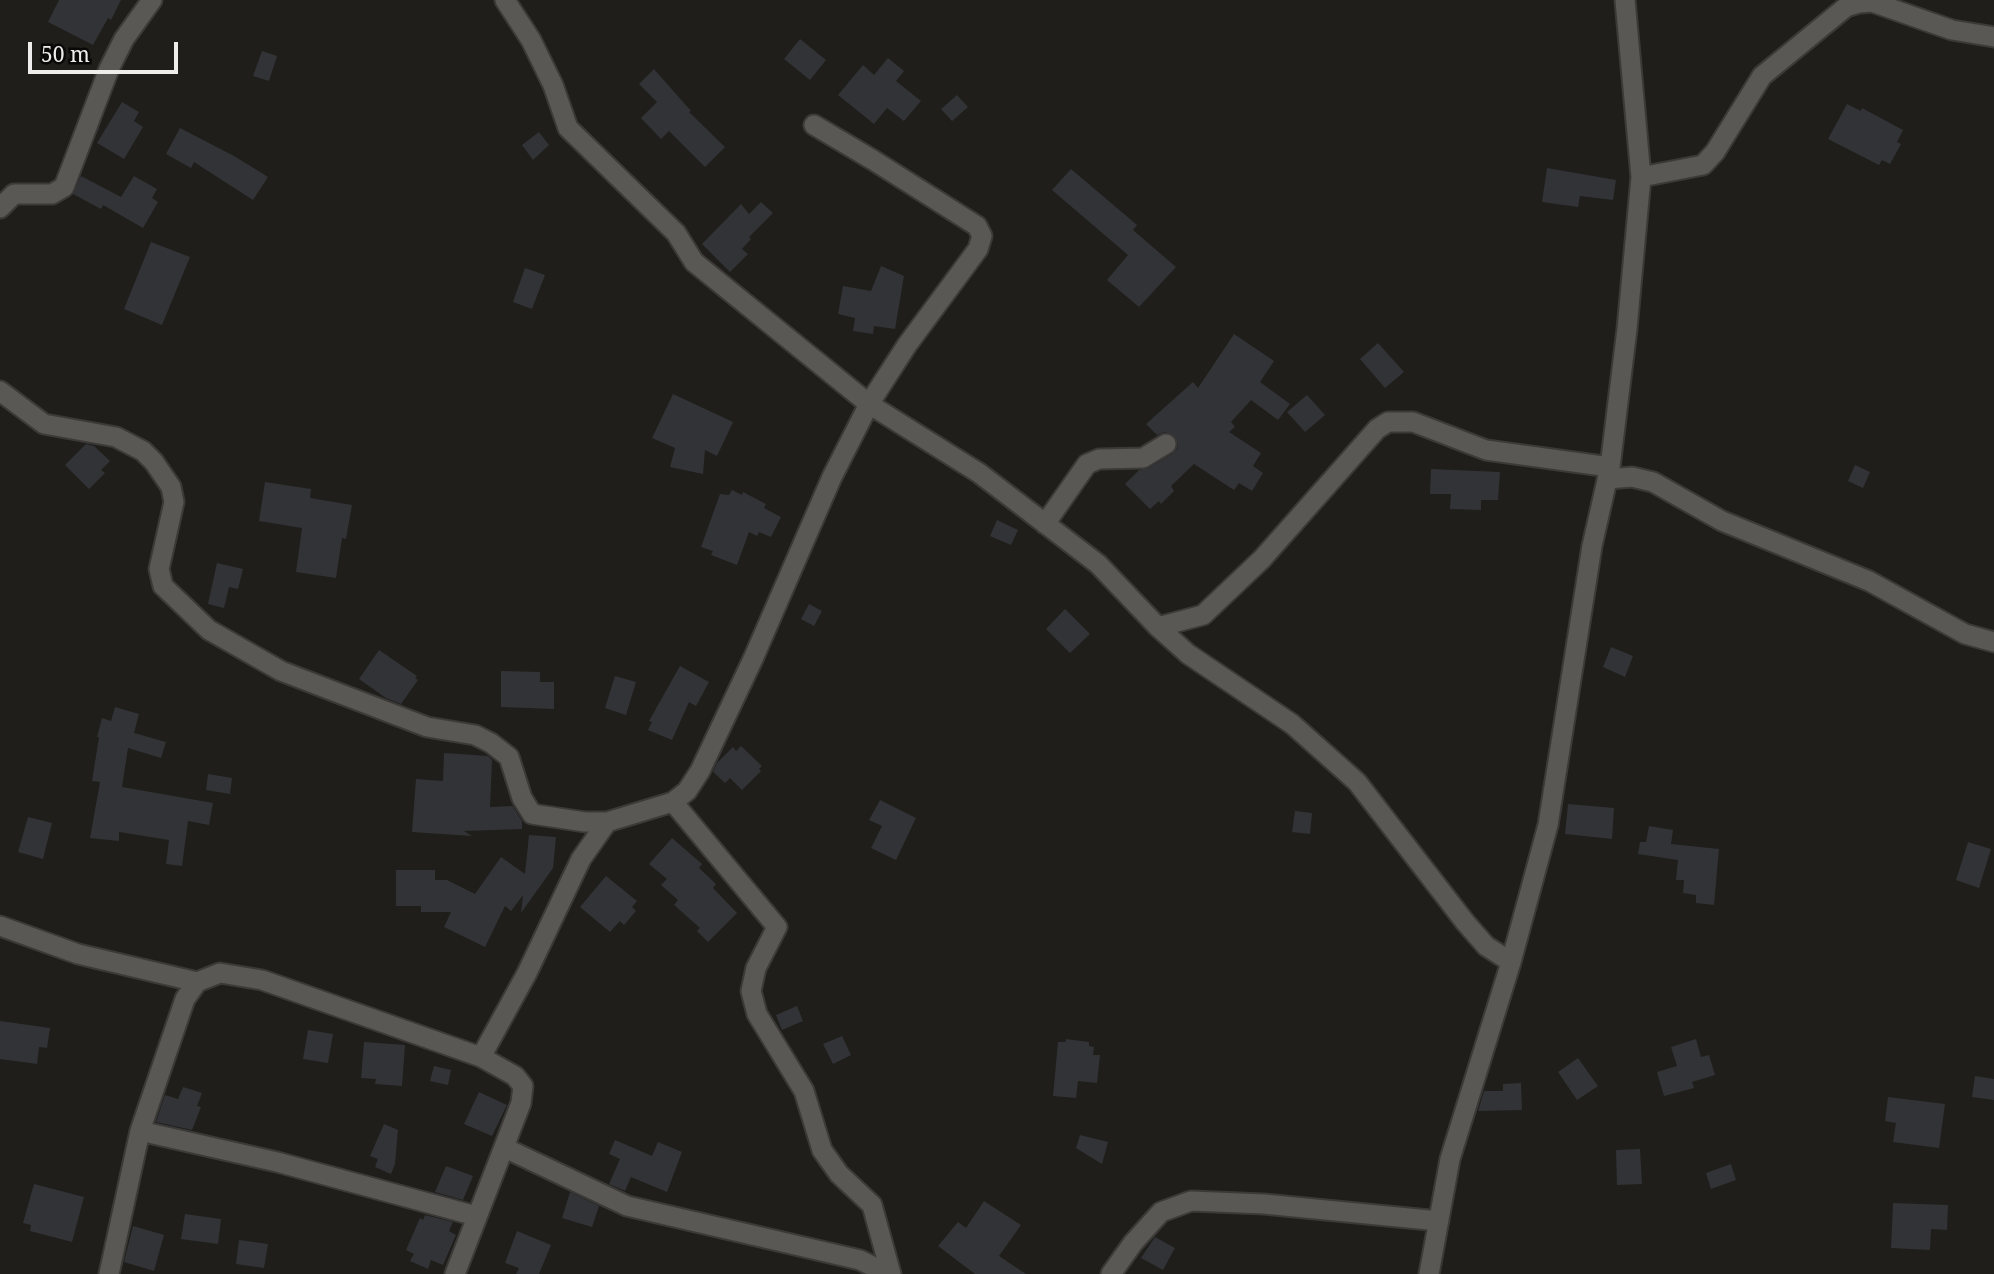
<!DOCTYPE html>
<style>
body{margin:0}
#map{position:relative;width:1994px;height:1274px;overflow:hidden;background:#1f1e1b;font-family:"Noto Serif",serif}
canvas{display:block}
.scale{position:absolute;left:28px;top:42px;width:150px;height:32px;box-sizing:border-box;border:4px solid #eeedeb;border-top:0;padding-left:9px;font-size:21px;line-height:24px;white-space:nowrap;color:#eeedeb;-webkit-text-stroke:5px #090807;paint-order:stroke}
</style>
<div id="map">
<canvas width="1994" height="1274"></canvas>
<div class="scale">50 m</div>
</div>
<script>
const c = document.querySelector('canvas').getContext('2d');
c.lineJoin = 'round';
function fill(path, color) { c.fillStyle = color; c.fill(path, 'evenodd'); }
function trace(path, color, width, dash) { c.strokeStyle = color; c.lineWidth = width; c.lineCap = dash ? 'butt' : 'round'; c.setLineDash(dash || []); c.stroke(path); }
const building = new Path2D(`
 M 59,0 L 121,0 L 111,20 L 108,18 L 93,45 L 48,22 Z
 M 800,39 L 826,60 L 810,80 L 784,59 Z
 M 262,51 L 277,56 L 269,81 L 253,76 Z
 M 888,58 L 904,71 L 896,81 L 921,101 L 904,121 L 887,108 L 874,124 L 838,95 L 863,65 L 874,75 Z
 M 654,69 L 691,111 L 689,112 L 725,147 L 705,167 L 669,131 L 661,139 L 641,118 L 657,102 L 639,84 Z
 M 957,95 L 968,107 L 952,121 L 941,109 Z
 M 122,102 L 139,112 L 134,121 L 143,127 L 124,159 L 97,143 Z
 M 1847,104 L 1861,111 L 1862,108 L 1903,130 L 1897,142 L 1901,144 L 1890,164 L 1882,160 L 1879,165 L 1828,139 Z
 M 180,128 L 234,156 L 268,177 L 253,200 L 194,162 L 191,168 L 166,154 Z
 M 539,132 L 549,145 L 533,160 L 522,145 Z
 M 1547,168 L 1616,180 L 1613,200 L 1580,196 L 1578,207 L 1542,202 Z
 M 1071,169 L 1137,225 L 1133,230 L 1176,267 L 1139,307 L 1107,280 L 1128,255 L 1052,190 Z
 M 81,176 L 121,197 L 134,176 L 157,189 L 152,198 L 158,202 L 143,228 L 103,205 L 101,209 L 73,194 Z
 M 761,202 L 773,213 L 749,237 L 751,239 L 742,249 L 748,254 L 730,272 L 702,244 L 741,204 L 749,214 Z
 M 151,242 L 190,257 L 162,325 L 124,309 Z
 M 881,266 L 904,276 L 895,329 L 874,326 L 873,334 L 853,331 L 855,318 L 838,314 L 843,286 L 871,291 Z
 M 525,268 L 545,275 L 532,309 L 513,302 Z
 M 1234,334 L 1274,361 L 1260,382 L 1290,404 L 1278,420 L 1251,400 L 1231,422 L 1235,427 L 1229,432 L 1261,453 L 1253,466 L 1263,473 L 1252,491 L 1239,483 L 1234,490 L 1194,464 L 1171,486 L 1174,491 L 1161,504 L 1159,501 L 1150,509 L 1125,484 L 1139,470 L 1149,468 L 1172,454 L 1177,449 L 1178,443 L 1172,434 L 1165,432 L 1157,435 L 1146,424 L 1193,382 L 1198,388 Z
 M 1378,343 L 1404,372 L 1385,388 L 1360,359 Z
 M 673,394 L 733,422 L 717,456 L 705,450 L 703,474 L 670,467 L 675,448 L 652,438 Z
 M 1307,395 L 1325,415 L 1305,432 L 1287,412 Z
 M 86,444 L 94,446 L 110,461 L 101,470 L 105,473 L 89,489 L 65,465 Z
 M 1855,465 L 1870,472 L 1863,488 L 1848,481 Z
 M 1431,469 L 1500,472 L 1498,500 L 1481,500 L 1481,510 L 1450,509 L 1451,494 L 1430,494 Z
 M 265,482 L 311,489 L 310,498 L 352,505 L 346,539 L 342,538 L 336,578 L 296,572 L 302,528 L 259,521 Z
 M 732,490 L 742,495 L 743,492 L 766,504 L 764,508 L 781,517 L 771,537 L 759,532 L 757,536 L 749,532 L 737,565 L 711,555 L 713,551 L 701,547 L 720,494 L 729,495 Z
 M 997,520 L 1018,530 L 1011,545 L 990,536 Z
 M 217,563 L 243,569 L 238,589 L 229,587 L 224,608 L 208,604 Z
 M 809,604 L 822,611 L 814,626 L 801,619 Z
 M 1065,609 L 1090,634 L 1070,653 L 1046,629 Z
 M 1611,647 L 1633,656 L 1625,677 L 1603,667 Z
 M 379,650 L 417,676 L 415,678 L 418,680 L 401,704 L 386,698 L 359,679 Z
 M 680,666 L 709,682 L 696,706 L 689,702 L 672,740 L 648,730 L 652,722 L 649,721 Z
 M 501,671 L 540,672 L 540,682 L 554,682 L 554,709 L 501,707 Z
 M 615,676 L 636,682 L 626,715 L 605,708 Z
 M 115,707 L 139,714 L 134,733 L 166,742 L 161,758 L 128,748 L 122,787 L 213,803 L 209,825 L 188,821 L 182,866 L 166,864 L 169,840 L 119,832 L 119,841 L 90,838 L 100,782 L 92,781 L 99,737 L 97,737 L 102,718 L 111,721 Z
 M 741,746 L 762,766 L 759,769 L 761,771 L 742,790 L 730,778 L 725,783 L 713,772 L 717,763 L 733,747 L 736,751 Z
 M 444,753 L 488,756 L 492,760 L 490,807 L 513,806 L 522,821 L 522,829 L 464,831 L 472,836 L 412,832 L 416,779 L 443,781 Z
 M 208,774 L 232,778 L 230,794 L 206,790 Z
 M 880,800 L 916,818 L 896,860 L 871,848 L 882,826 L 869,820 Z
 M 1568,804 L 1614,808 L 1612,839 L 1565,834 Z
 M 1295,811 L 1312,813 L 1310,834 L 1292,832 Z
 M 28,817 L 52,823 L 43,859 L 18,852 Z
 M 1649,826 L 1673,830 L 1671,844 L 1719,849 L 1714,905 L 1696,903 L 1696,895 L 1683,893 L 1684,880 L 1676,880 L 1678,860 L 1638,854 L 1640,842 L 1646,842 Z
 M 529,835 L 556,837 L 553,868 L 521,913 L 523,895 L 511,911 L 505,906 L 485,947 L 444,927 L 451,912 L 421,912 L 421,906 L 396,906 L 396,870 L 435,870 L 435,880 L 447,880 L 475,894 L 501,857 L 525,874 Z
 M 672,838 L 702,864 L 699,868 L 716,884 L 713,888 L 737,913 L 708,942 L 697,931 L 700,928 L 674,905 L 678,900 L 661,885 L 667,879 L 649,864 Z
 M 1968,842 L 1991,849 L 1979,888 L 1956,880 Z
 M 606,876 L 637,901 L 632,907 L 636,911 L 624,925 L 620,921 L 610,932 L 580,907 Z
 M 797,1006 L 803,1021 L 782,1030 L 776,1015 Z
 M 0,1021 L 50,1028 L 47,1048 L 39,1047 L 37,1064 L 0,1059 Z
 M 308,1030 L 333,1034 L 328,1063 L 303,1059 Z
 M 842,1036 L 851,1055 L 833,1064 L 823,1044 Z
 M 1066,1039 L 1089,1042 L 1089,1046 L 1094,1047 L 1093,1055 L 1100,1055 L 1097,1083 L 1078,1081 L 1076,1098 L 1053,1096 L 1058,1042 L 1066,1042 Z
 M 1696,1039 L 1701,1057 L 1709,1055 L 1715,1075 L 1692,1082 L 1694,1088 L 1664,1096 L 1657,1072 L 1677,1066 L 1671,1047 Z
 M 364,1042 L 405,1045 L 402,1086 L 375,1084 L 376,1079 L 361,1078 Z
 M 1578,1058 L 1598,1086 L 1577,1100 L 1558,1072 Z
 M 434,1066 L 451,1070 L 448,1085 L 430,1081 Z
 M 1975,1076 L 1994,1079 L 1994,1100 L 1972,1097 Z
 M 1521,1083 L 1522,1110 L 1478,1111 L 1484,1091 L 1503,1091 L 1503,1084 Z
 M 183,1087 L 202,1093 L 197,1106 L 201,1107 L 192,1130 L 156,1122 L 165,1095 L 178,1099 Z
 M 479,1092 L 507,1105 L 492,1136 L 464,1124 Z
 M 1888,1097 L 1945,1104 L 1939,1148 L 1893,1142 L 1896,1123 L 1885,1121 Z
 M 384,1124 L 398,1130 L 395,1164 L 391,1174 L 375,1167 L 378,1159 L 370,1156 Z
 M 1080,1135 L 1108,1142 L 1102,1164 L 1076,1148 Z
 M 615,1140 L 652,1156 L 658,1142 L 682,1152 L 667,1192 L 631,1177 L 625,1191 L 609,1184 L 620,1159 L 609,1154 Z
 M 1640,1149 L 1642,1184 L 1617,1185 L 1616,1150 Z
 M 1731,1164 L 1736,1180 L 1711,1189 L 1706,1173 Z
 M 446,1166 L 473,1176 L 463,1200 L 435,1192 Z
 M 34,1184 L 84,1197 L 72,1242 L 30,1231 L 31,1225 L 23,1223 Z
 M 570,1192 L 599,1206 L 592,1227 L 562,1218 Z
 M 984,1201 L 1021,1225 L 999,1256 L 1026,1274 L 975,1274 L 938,1246 L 958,1222 L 966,1228 Z
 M 1893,1203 L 1948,1205 L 1947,1230 L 1931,1229 L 1930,1250 L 1891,1248 Z
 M 185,1214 L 221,1219 L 218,1244 L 181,1239 Z
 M 425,1215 L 453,1222 L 449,1231 L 456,1235 L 443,1265 L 431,1260 L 428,1269 L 410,1261 L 414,1254 L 406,1250 L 420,1218 L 423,1220 Z
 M 133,1226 L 164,1235 L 154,1271 L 124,1262 Z
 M 517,1231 L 551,1245 L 539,1274 L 516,1274 L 519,1268 L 505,1263 Z
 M 1155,1237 L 1175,1248 L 1163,1270 L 1141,1258 Z
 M 239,1240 L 268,1244 L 264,1268 L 236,1264 Z`);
const minor = new Path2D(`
 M 505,0 L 531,40 L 553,85 L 568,128 L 676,233 L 694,262 L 869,404 L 979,473 L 1098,564 L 1158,627 L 1188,654 L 1292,724 L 1357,782 L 1465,922 L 1486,946 L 1511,962
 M 1641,177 L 1703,165 L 1715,152 L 1762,76 L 1846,7 L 1859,3 L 1872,2 L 1952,30 L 1994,37
 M 0,208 L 14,194 L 52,194 L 64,187 L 109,69 L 124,39 L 152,0
 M 0,391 L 44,424 L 116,437 L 143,451 L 154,462 L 171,487 L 174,502 L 159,569 L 163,586 L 209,630 L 281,671 L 427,727 L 475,735 L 491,743 L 509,757 L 522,798 L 532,814 L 585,822 L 607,822 L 673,802 L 687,791 L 700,771 L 753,659 L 832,477 L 869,404 L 907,345 L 978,249 L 982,236 L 977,226 L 873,160 L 814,125
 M 1607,479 L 1632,477 L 1653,482 L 1722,521 L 1869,581 L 1965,634 L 1994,642
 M 1045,524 L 1087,464 L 1099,459 L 1143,458 L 1166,444
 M 1158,627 L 1203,615 L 1262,559 L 1377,429 L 1388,422 L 1413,422 L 1486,450 L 1610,467
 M 673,802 L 777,927 L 756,968 L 751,991 L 757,1014 L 804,1091 L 822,1150 L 839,1174 L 872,1205 L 891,1274
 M 0,926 L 78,954 L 197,982
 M 481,1057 L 527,973 L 581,859 L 607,822
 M 140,1131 L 277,1162 L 476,1216
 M 505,1148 L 627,1206 L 860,1260 L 888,1274
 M 109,1274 L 140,1131 L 185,999 L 197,982 L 220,973 L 262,980 L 481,1057 L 515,1076 L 523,1086 L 521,1103 L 455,1274
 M 1111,1274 L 1133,1243 L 1161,1212 L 1191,1201 L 1264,1204 L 1439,1221
 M 1429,1274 L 1450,1159 L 1511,962 L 1548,825 L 1592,546 L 1610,467 L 1627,329 L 1641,177 L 1625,0`);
fill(building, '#323336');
trace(minor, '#3b3a38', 23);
trace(minor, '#595854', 19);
</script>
